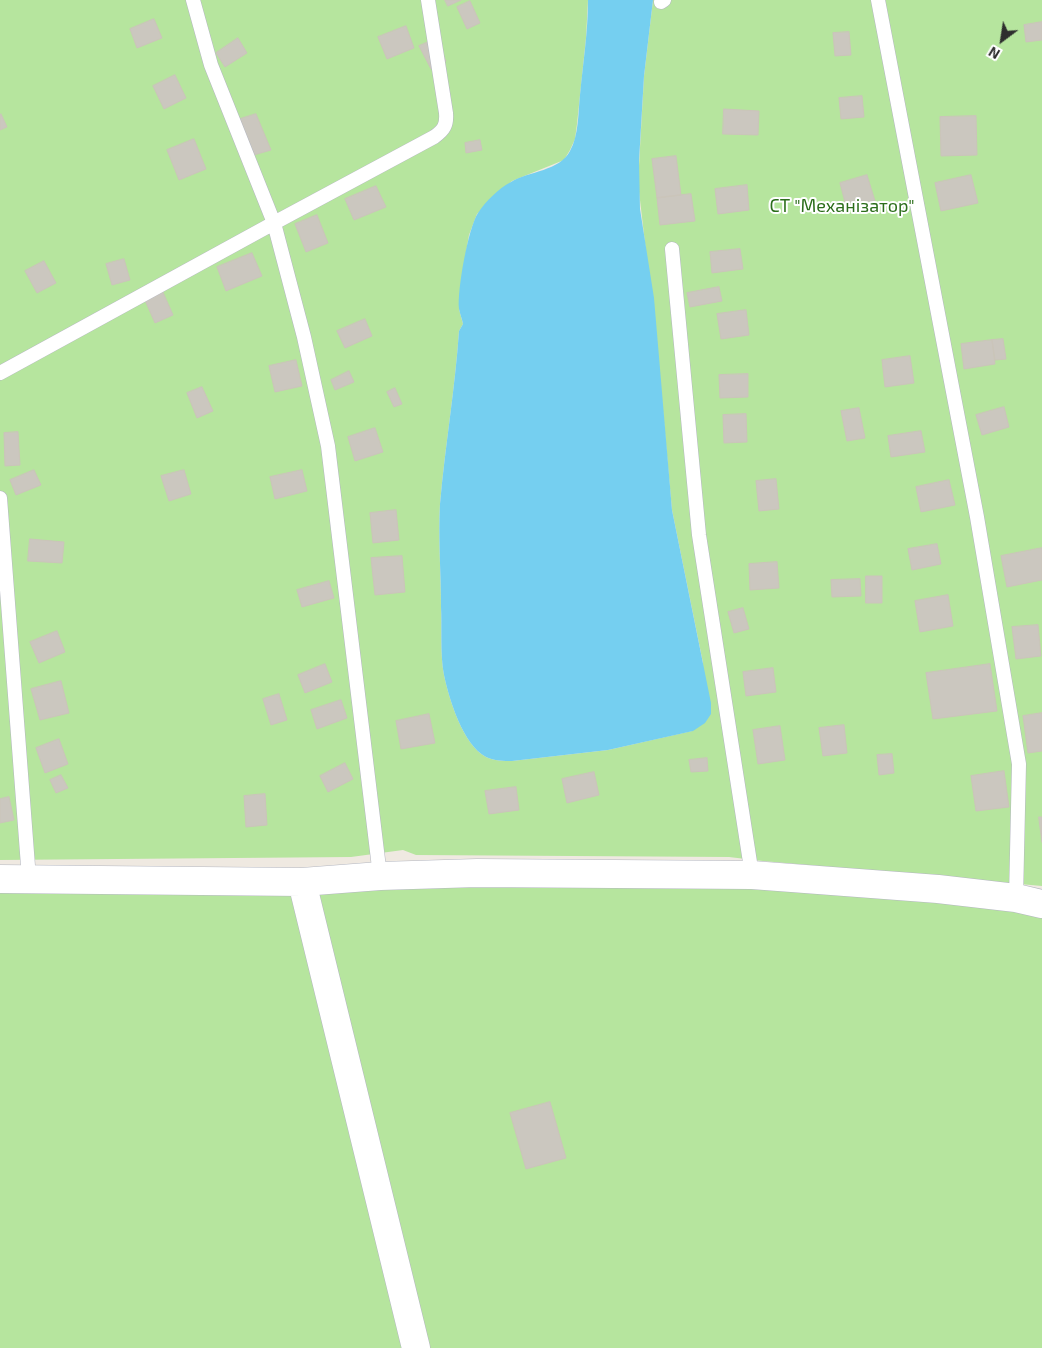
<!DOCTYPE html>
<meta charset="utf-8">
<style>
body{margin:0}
#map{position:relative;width:1042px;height:1348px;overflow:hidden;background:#efe9e1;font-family:"Exo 2",sans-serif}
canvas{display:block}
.north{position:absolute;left:977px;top:15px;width:50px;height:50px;-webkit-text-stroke:4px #fff;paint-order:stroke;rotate:211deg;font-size:14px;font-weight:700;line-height:20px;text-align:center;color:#2e2e2e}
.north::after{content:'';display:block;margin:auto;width:18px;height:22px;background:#2e2e2e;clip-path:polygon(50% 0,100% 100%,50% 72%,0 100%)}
</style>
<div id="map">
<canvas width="1042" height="1348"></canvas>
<div class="north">N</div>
</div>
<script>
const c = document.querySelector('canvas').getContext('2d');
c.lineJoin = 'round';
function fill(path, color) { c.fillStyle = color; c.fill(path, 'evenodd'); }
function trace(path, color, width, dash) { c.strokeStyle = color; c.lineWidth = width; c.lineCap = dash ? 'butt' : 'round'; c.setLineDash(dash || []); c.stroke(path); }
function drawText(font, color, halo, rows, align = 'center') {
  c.font = font + ' "Exo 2",sans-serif'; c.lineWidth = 4; c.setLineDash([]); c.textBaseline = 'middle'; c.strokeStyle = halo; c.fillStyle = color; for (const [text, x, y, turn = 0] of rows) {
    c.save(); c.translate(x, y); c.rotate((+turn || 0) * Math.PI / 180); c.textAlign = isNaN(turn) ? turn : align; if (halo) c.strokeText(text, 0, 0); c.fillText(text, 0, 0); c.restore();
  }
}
const green = new Path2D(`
 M 0,0 L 588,0 L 586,38 L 577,124 L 575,139 L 570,150 L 564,160 L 512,181 L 477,214 L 469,235 L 463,270 L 459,309 L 463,324 L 459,331 C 455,389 445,447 440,504 C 438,538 441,573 441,607 C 442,628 440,654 444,675 C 449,699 463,745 486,757 C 494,761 504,761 512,761 L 608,750 L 692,731 L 703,663 L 672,510 L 657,346 L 638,183 L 644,76 L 653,0 L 1042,0 L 1042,886 L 763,861 L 729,857 L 416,855 L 403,850 L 351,857 L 0,860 Z
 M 477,873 L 1042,904 L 1042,1348 L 0,1348 L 0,879 Z`);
const water = new Path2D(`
 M 588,0 L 653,0 L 644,76 L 639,161 L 640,209 L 654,298 L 672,510 L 711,703 L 711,714 L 705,723 L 693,731 L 608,750 L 512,761 C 504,761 494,761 486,757 C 463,745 449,699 444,675 C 440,655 442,627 441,607 C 441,573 438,538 440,504 C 445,447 455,389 459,331 L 463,324 C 462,319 460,314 459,309 C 457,291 468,228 478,213 C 486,201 498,189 511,182 C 529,171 560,171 570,151 C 579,135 578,113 580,95 C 583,63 588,32 588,0 Z`);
const building = new Path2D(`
 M 445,0 L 461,0 L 448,6 Z
 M 470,1 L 480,23 L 467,29 L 457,7 Z
 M 154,19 L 162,38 L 137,48 L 130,29 Z
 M 1042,22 L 1042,40 L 1026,42 L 1024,25 Z
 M 406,26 L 414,48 L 387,59 L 378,37 Z
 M 849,32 L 851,55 L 835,56 L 833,33 Z
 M 238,38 L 247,53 L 225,67 L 216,53 Z
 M 435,39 L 446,61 L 431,69 L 419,46 Z
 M 175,75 L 186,98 L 164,109 L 153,86 Z
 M 862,96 L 864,117 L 841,119 L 839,98 Z
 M 724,109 L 759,111 L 758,135 L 723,134 Z
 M 1,114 L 7,127 L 0,130 L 0,115 Z
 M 256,114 L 271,150 L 254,155 L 240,119 Z
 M 976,116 L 977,155 L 941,156 L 940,117 Z
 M 194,139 L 206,169 L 179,180 L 167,150 Z
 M 480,140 L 482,150 L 466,153 L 465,143 Z
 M 676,156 L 681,195 L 657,198 L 652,159 Z
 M 867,175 L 875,201 L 847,210 L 840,183 Z
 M 971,175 L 978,203 L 941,211 L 935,183 Z
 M 747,185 L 749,210 L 718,214 L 715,189 Z
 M 376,186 L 386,207 L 354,220 L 345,199 Z
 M 691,194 L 695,221 L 660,225 L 657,198 Z
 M 317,215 L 328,243 L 306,252 L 295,224 Z
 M 740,249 L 743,269 L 712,273 L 710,252 Z
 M 252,253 L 262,276 L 226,291 L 217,267 Z
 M 124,259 L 130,280 L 112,285 L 106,264 Z
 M 44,261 L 56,283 L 37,293 L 25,271 Z
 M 719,287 L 722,301 L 690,307 L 687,293 Z
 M 162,290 L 173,315 L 155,323 L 144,298 Z
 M 746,310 L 749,335 L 721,339 L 717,314 Z
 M 365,319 L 372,336 L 345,348 L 337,331 Z
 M 1003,339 L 1006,359 L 995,360 L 992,340 Z
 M 992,340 L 995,364 L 964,369 L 961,344 Z
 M 910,356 L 914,383 L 885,387 L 882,360 Z
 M 296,360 L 302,386 L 275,392 L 269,366 Z
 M 349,371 L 354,382 L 335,390 L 331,380 Z
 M 748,374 L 748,397 L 720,398 L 719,375 Z
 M 202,387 L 213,411 L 197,418 L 187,393 Z
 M 395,388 L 402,404 L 394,407 L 387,392 Z
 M 1004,407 L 1009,427 L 982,435 L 976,415 Z
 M 859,408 L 865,438 L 847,441 L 841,411 Z
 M 746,414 L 747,442 L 724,443 L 723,415 Z
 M 375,428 L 383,452 L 355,461 L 348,437 Z
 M 921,431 L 925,452 L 891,457 L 888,436 Z
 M 18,432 L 20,465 L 5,466 L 4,433 Z
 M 34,470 L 41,485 L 16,495 L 10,480 Z
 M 184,470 L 191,494 L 169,501 L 161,476 Z
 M 302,470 L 307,491 L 275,499 L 270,477 Z
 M 776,479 L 779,509 L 759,511 L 756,481 Z
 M 949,480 L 955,505 L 921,512 L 916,487 Z
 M 396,510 L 399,540 L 373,543 L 370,513 Z
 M 30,539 L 64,542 L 62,563 L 28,561 Z
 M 937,544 L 941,564 L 912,570 L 908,549 Z
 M 1042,548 L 1042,580 L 1007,587 L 1001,556 Z
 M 402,556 L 405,592 L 375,595 L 371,558 Z
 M 777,562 L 779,588 L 750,590 L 749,564 Z
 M 866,576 L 882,576 L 882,603 L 866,603 Z
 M 860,579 L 861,596 L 832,597 L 831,580 Z
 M 329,581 L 334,598 L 302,607 L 297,590 Z
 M 948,595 L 953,626 L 920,632 L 915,601 Z
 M 743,608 L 749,629 L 734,633 L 728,612 Z
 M 1038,625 L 1041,656 L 1016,659 L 1012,627 Z
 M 57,631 L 65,652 L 39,663 L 30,642 Z
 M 325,664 L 332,682 L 305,693 L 298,675 Z
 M 990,664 L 997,711 L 933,719 L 926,673 Z
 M 773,668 L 776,692 L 746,696 L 743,672 Z
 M 61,681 L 69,713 L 40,720 L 31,689 Z
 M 279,694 L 287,720 L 271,725 L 263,699 Z
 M 341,700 L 347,718 L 317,729 L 311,710 Z
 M 1042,713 L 1042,751 L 1028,753 L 1023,716 Z
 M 429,714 L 435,743 L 401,749 L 396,721 Z
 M 844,725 L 847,753 L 823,756 L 819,728 Z
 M 780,726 L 785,760 L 758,764 L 753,730 Z
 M 59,739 L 68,764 L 45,773 L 36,748 Z
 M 892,754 L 894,773 L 879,775 L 877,755 Z
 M 707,758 L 708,771 L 691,772 L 689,760 Z
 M 345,763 L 353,779 L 328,792 L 320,776 Z
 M 1004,771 L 1009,807 L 976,811 L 971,776 Z
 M 594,772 L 599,795 L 567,803 L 562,779 Z
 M 61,775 L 68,788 L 56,793 L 50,780 Z
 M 516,787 L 519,810 L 489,814 L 485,791 Z
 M 265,794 L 267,825 L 246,827 L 244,796 Z
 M 9,797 L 14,820 L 0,823 L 0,799 Z
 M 1039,817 L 1042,817 L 1042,842 Z
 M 550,1102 L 566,1158 L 526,1169 L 510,1113 Z`);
const service = new Path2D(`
 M 193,0 L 211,65 L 274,223 L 304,337 L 328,446 L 380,876
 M 878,0 L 977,517 L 1019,764 L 1016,898
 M 661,2 L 664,0
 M 672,249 L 699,535 L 752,875
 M 0,373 L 274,223 L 434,137 C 444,130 447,125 446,113 L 428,0
 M 0,498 L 29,879`);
const minor = new Path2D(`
 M 0,879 L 302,882 L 380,876 L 477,873 L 752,875 L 938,889 L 1016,898 L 1042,904
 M 302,882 L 416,1348`);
const parkNames = [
 ["СТ \"Механізатор\"",842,206]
];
fill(green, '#b6e59e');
fill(water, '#75cff0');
fill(building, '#cbc7bf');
trace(building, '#cbc5ba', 1);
trace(service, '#b4b7c1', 15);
trace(minor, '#b4b7c1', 29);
trace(service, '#fff', 14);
trace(minor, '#fff', 28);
drawText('18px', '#2c6e1b', '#fff', parkNames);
</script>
